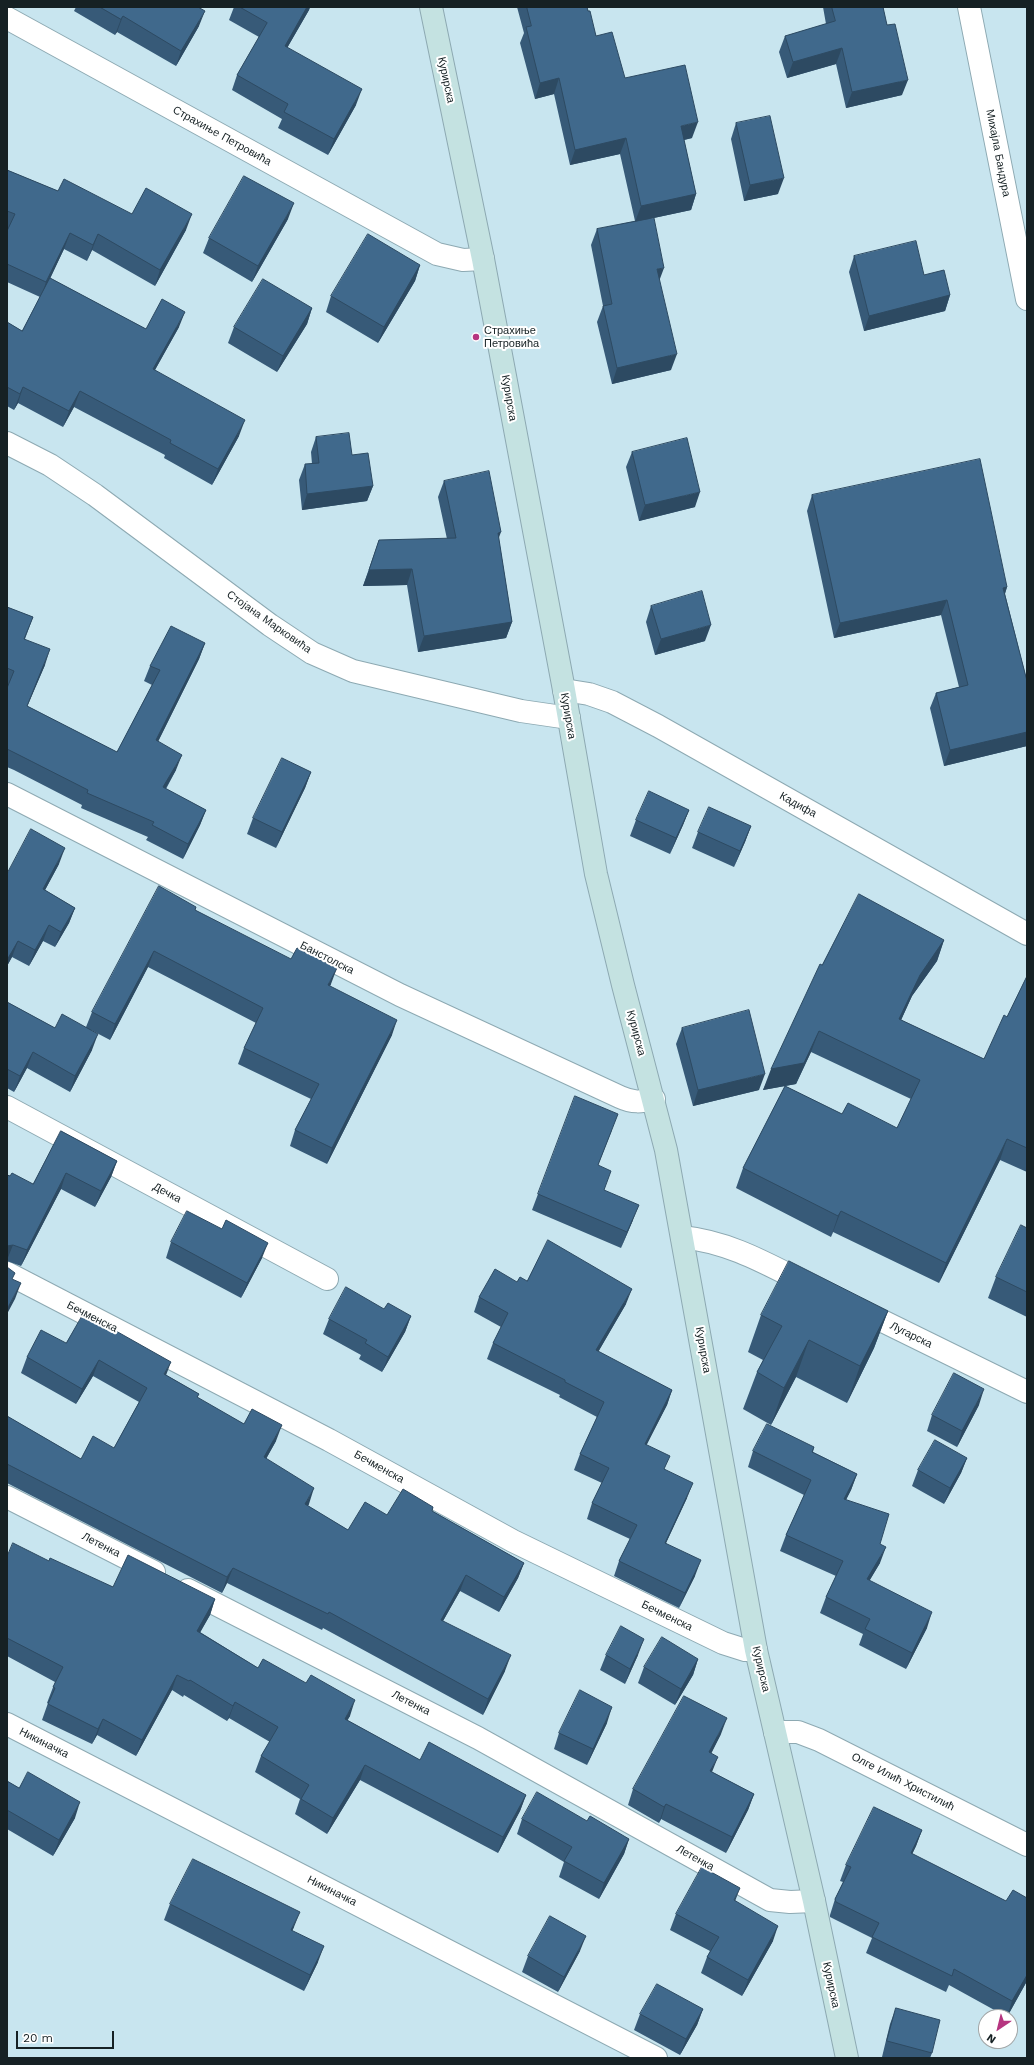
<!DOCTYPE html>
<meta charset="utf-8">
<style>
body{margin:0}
#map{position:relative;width:1034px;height:2065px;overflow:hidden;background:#c8e5ef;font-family:"Work Sans",sans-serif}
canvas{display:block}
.frame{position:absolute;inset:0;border:8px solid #162124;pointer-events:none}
.north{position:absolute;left:978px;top:2009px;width:40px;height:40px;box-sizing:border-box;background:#fff;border:1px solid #a2a6a7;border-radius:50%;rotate:215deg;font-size:11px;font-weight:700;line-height:16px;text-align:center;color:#162124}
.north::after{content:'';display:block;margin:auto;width:14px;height:18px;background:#b63580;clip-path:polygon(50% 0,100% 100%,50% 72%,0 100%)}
.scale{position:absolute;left:16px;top:2031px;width:98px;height:18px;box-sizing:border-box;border:2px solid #162124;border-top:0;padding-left:5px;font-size:12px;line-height:14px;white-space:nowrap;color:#162124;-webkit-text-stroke:3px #fff;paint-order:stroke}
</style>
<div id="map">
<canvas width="1034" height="2065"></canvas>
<div class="frame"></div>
<div class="north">N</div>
<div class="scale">20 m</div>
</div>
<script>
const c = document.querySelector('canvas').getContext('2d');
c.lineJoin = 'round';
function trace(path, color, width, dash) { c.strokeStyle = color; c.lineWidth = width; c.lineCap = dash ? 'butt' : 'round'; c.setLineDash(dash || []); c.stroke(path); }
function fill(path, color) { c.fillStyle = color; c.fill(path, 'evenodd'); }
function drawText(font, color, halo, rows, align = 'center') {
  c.font = font + ' "Work Sans",sans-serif'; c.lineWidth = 4; c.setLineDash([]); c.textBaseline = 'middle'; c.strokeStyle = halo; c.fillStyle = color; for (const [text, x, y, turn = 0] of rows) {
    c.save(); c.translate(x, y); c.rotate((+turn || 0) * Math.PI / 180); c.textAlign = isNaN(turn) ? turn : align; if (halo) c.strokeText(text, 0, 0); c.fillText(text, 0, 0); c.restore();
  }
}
const street = new Path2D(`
 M 969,7 L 1027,299
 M 7,18 L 437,254 L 463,260 L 483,259
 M 7,443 L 50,465 L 95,495 L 270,625 L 312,653 L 353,671 L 521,711 L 569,718
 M 564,690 L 589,694 L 612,702 L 658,726 L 1027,934
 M 7,794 L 400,995 L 620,1097 C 633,1103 641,1102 654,1099
 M 7,1107 L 327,1279
 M 682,1237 C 730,1242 767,1264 809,1285
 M 7,1273 L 329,1440 L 513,1541 L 723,1643 L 745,1650 L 756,1650
 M 858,1309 L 1027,1392
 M 7,1497 L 154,1572
 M 188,1590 L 478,1738 L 770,1900 L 790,1902 L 814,1901
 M 7,1724 L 656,2058
 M 775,1732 L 798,1732 L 819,1740 L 1027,1845`);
const secondary = new Path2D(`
 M 431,7 L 483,259 L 564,690 L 596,874 L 623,985 L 666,1150 L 756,1650 L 814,1901 L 847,2058`);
const wall = new Path2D(`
 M 76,7 L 198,7 L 199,26 L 176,66 L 117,32 L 115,35 L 74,11 Z
 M 234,7 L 310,7 L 309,10 L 287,48 L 356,105 L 328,155 L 278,128 L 282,119 L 232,90 L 237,75 L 259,37 L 229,20 Z
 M 517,7 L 587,7 L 596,36 L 625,78 L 692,138 L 684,140 L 696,194 L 691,210 L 649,219 L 659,280 L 671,370 L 612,384 L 597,322 L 603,306 L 591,245 L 597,229 L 635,221 L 620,154 L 570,165 L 554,94 L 535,99 L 520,43 L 524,33 Z
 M 823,7 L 883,7 L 902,95 L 846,108 L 836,64 L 787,78 L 779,52 L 785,36 L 826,24 Z
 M 736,123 L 778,194 L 744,201 L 731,139 Z
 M 7,170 L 58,191 L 132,214 L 186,230 L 155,286 L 92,250 L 87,261 L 64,249 L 50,278 L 146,329 L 179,327 L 155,370 L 239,436 L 212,485 L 164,458 L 165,455 L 74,407 L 63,427 L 18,403 L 14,410 L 7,406 L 7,322 L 22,331 L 40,297 L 7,282 L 7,231 L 8,229 L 7,229 Z
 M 288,219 L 252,282 L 203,253 L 209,238 Z
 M 854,256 L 924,275 L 950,295 L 945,311 L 864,331 L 849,272 Z
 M 420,265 L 415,281 L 378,343 L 326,312 L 331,296 Z
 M 312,308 L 307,324 L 277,372 L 228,343 L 234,327 Z
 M 316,437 L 352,455 L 373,486 L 367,501 L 302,510 L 299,480 L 305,464 L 312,464 L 311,452 Z
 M 632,452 L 695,507 L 639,521 L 626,467 Z
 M 444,481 L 499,540 L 512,622 L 506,638 L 418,652 L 407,585 L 363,586 L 379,540 L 447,539 L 438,497 Z
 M 812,495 L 1007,587 L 1005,594 L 1027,681 L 1027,746 L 944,766 L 930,708 L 936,693 L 959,687 L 941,615 L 834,638 L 807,511 Z
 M 651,606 L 705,641 L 655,655 L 646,622 Z
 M 7,607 L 33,617 L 25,639 L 45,665 L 27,706 L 117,752 L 152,685 L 144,681 L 150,666 L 205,643 L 199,659 L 158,741 L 176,770 L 166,789 L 206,810 L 200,825 L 183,859 L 146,840 L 148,837 L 81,808 L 82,805 L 14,770 L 7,767 L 7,688 L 8,686 L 7,686 Z
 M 311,772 L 305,788 L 276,848 L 247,834 L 253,818 Z
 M 689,810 L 683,825 L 670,854 L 630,836 L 636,820 Z
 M 751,826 L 745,842 L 734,867 L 692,848 L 698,832 Z
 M 59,864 L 45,890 L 75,908 L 69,923 L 55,947 L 43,941 L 29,966 L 12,957 L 7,966 L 7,874 Z
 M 196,907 L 195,910 L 331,984 L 330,986 L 392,1035 L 327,1164 L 290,1146 L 295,1130 L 311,1099 L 238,1064 L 244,1048 L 256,1023 L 148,967 L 110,1040 L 91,1030 L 92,1050 L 70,1092 L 27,1068 L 14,1092 L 7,1088 L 7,1002 L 55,1028 L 86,1027 L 92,1012 Z
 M 944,940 L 937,961 L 912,996 L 901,1020 L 984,1059 L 1007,1017 L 1027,976 L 1027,1172 L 1000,1160 L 939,1283 L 833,1232 L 831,1237 L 736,1188 L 743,1168 L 785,1086 L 763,1090 L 822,965 ZM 811,1052 L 911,1099 L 897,1128 L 842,1114 L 785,1086 L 796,1084 Z
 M 682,1028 L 759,1090 L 693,1106 L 676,1044 Z
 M 612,1130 L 598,1165 L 604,1190 L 633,1220 L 621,1248 L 532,1210 L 538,1194 Z
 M 61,1131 L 117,1161 L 111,1177 L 95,1207 L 61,1189 L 21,1266 L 7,1261 L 7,1175 L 33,1184 Z
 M 1027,1228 L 1027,1317 L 988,1298 L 996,1277 Z
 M 171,1242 L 262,1258 L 241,1298 L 166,1258 Z
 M 527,1281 L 626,1304 L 598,1352 L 672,1390 L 667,1405 L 646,1445 L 687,1498 L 666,1543 L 695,1576 L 679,1608 L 614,1576 L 619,1561 L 630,1539 L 587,1519 L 592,1503 L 602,1483 L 574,1470 L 580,1454 L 597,1417 L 559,1397 L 560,1395 L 487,1359 L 493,1343 L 501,1327 L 474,1312 L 479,1297 L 517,1282 Z
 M 384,1309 L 411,1316 L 405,1332 L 382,1372 L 359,1359 L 361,1355 L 323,1334 L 329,1319 Z
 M 888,1311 L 874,1348 L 847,1403 L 796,1377 L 771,1425 L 743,1409 L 757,1372 L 763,1360 L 748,1352 L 761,1315 Z
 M 66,1343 L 166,1375 L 199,1394 L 197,1398 L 244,1424 L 276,1441 L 266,1459 L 309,1504 L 308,1506 L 348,1530 L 387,1515 L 433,1507 L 432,1511 L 524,1563 L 518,1578 L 499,1612 L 460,1591 L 443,1621 L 505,1671 L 483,1715 L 323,1628 L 322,1630 L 227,1583 L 222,1593 L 7,1483 L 7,1416 L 81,1459 L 114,1448 L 139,1402 L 93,1376 L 76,1404 L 21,1373 L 27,1357 Z
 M 979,1405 L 957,1447 L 927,1431 L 932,1415 Z
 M 814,1447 L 813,1452 L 857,1474 L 851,1490 L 846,1500 L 880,1544 L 880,1563 L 869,1581 L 927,1628 L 906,1669 L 859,1645 L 863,1634 L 820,1613 L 826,1597 L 836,1576 L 780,1551 L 786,1535 L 804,1495 L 748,1467 L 753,1451 Z
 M 967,1458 L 961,1473 L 944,1504 L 912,1486 L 918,1470 Z
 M 7,1557 L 49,1561 L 113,1587 L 215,1599 L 210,1615 L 200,1632 L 258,1668 L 350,1716 L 347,1720 L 420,1760 L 526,1795 L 520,1811 L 498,1853 L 360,1780 L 327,1834 L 295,1814 L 300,1799 L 255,1772 L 261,1756 L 270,1742 L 229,1718 L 227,1721 L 184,1695 L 183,1697 L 172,1690 L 136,1756 L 97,1735 L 92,1744 L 42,1720 L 48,1703 L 47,1703 L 55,1682 L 7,1656 Z
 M 606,1655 L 638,1655 L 625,1684 L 600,1670 Z
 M 698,1659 L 693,1675 L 675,1705 L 638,1683 L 644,1667 Z
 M 607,1723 L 587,1765 L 554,1749 L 559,1733 Z
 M 721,1734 L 711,1753 L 712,1772 L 754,1794 L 748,1810 L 726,1853 L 661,1819 L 659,1823 L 628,1805 L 633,1789 Z
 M 7,1781 L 19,1788 L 75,1818 L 53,1856 L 7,1829 Z
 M 522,1819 L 587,1821 L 629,1839 L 624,1854 L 599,1899 L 559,1877 L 564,1862 L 517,1834 Z
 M 922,1830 L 916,1846 L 912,1854 L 1006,1901 L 1027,1898 L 1027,1981 L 1007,2017 L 949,1985 L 946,1992 L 866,1953 L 872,1938 L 830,1917 L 830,1915 L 835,1899 L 843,1882 L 840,1881 L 846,1865 Z
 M 736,1901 L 773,1941 L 742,1996 L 701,1973 L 707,1957 L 710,1951 L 670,1930 L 676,1914 Z
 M 170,1904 L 294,1927 L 292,1931 L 318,1962 L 304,1991 L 164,1920 Z
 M 580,1951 L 558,1992 L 522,1972 L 528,1956 Z
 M 896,2008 L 932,2053 L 930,2058 L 886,2058 L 882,2057 L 890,2024 Z
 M 703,2009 L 697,2025 L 680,2055 L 634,2030 L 640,2014 Z`);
const shadedWall = new Path2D(`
 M 307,7 L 310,7 L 309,10 L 279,62 L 285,46 Z
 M 205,11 L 199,26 L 176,66 L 181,51 Z
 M 123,16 L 117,32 L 115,35 L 121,19 Z
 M 842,48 L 836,64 L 787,78 L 793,62 Z
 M 559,78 L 554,94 L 535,99 L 540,83 Z
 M 908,80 L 902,95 L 846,108 L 852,92 Z
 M 362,89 L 356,105 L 328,155 L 334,139 Z
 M 698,122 L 692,138 L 675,142 L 681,126 Z
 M 626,138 L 620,154 L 570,165 L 575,150 Z
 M 784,178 L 778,194 L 744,201 L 750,185 Z
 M 696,194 L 691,210 L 635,222 L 641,206 Z
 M 294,203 L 288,219 L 252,282 L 258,266 Z
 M 192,214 L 186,230 L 155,286 L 160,270 Z
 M 70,233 L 64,249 L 41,298 L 46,282 Z
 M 98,234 L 92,250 L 87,261 L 93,245 Z
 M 420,265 L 415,281 L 378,343 L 384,327 Z
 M 664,268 L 658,284 L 657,269 Z
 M 950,295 L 945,311 L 864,331 L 869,316 Z
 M 312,308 L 307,324 L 277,372 L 283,356 Z
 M 185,312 L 179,327 L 147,384 L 153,369 Z
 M 677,354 L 671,370 L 612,384 L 617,368 Z
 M 23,387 L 18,403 L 14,410 L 20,394 Z
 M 80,391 L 74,407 L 63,427 L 69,411 Z
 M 245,420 L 239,436 L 212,485 L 218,469 Z
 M 373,486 L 367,501 L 302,510 L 307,494 Z
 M 700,492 L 695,507 L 639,521 L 645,505 Z
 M 501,532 L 495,548 L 498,533 Z
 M 412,569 L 407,585 L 363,586 L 369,570 Z
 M 1007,587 L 1002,602 L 1003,588 Z
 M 947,600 L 941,615 L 834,638 L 840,623 Z
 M 512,622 L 506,638 L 418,652 L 424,636 Z
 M 711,625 L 705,641 L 655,655 L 661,639 Z
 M 205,643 L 199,659 L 151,756 L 156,740 Z
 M 50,649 L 45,665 L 21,721 L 27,706 Z
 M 1027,732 L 1027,746 L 944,766 L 950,750 Z
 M 182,755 L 176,770 L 157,803 L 163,787 Z
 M 311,772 L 305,788 L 276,848 L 282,832 Z
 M 206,810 L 200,825 L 183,859 L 188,844 Z
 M 689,810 L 683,825 L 670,854 L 676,838 Z
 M 751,826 L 745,842 L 734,867 L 740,851 Z
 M 65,848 L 59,864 L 37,905 L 43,889 Z
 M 75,908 L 69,923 L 55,947 L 61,932 Z
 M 49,925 L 43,941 L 29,966 L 35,950 Z
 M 944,940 L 937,961 L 912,996 L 892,1040 L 899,1019 L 920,975 Z
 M 18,941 L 12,957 L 7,966 L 7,960 Z
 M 154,951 L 148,967 L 110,1040 L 115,1024 Z
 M 337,968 L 331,984 L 322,1001 L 328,985 Z
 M 397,1020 L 392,1035 L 327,1164 L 332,1148 Z
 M 819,1031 L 811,1052 L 796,1084 L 763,1090 L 771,1069 Z
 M 98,1034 L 92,1050 L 70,1092 L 75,1076 Z
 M 33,1052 L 27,1068 L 14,1092 L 20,1076 Z
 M 765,1074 L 759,1090 L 693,1106 L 698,1090 Z
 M 1007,1139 L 1000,1160 L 939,1283 L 946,1263 Z
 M 117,1161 L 111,1177 L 95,1207 L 101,1191 Z
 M 66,1173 L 61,1189 L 21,1266 L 27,1250 Z
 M 639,1205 L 633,1220 L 621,1248 L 627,1232 Z
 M 841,1211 L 833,1232 L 831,1237 L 838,1216 Z
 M 268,1243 L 262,1258 L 241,1298 L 247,1283 Z
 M 13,1245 L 7,1260 L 7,1246 Z
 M 21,1283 L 15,1299 L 7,1314 L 7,1309 Z
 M 632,1289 L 626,1304 L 590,1366 L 596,1350 Z
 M 888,1311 L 874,1348 L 847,1403 L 860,1366 Z
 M 411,1316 L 405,1332 L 382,1372 L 388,1357 Z
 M 809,1340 L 796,1377 L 771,1425 L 784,1388 Z
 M 99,1360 L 93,1376 L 76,1404 L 82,1389 Z
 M 171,1362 L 165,1378 L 164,1374 Z
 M 984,1389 L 979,1405 L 957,1447 L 962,1431 Z
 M 672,1390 L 667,1405 L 639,1460 L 645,1444 Z
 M 282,1425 L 276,1441 L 258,1473 L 264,1457 Z
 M 967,1458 L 961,1473 L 944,1504 L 950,1488 Z
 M 857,1474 L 851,1490 L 838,1515 L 844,1499 Z
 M 693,1483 L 687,1498 L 659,1558 L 665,1543 Z
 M 314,1488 L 309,1504 L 299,1519 L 305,1504 Z
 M 886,1547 L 880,1563 L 861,1595 L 867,1579 Z
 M 701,1560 L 695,1576 L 679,1608 L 685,1593 Z
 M 524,1563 L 518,1578 L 499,1612 L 504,1597 Z
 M 233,1568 L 227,1583 L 222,1593 L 227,1577 Z
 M 466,1575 L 460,1591 L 435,1635 L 441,1620 Z
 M 215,1599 L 210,1615 L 192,1647 L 197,1631 Z
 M 932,1612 L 927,1628 L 906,1669 L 912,1653 Z
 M 644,1639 L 638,1655 L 625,1684 L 630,1669 Z
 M 511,1655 L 505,1671 L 483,1715 L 488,1699 Z
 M 698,1659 L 693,1675 L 675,1705 L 681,1689 Z
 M 177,1675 L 172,1690 L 136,1756 L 142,1740 Z
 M 355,1700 L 350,1716 L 339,1735 L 345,1719 Z
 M 235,1702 L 229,1718 L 227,1721 L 233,1706 Z
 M 612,1707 L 607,1723 L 587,1765 L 593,1749 Z
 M 727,1718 L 721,1734 L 704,1768 L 709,1752 Z
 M 103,1719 L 97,1735 L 92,1744 L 98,1729 Z
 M 718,1757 L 712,1772 L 710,1771 Z
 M 365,1765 L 360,1780 L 327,1834 L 333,1818 Z
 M 754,1794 L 748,1810 L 726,1853 L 732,1837 Z
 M 526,1795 L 520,1811 L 498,1853 L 503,1837 Z
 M 80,1802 L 75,1818 L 53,1856 L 59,1840 Z
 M 666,1804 L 661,1819 L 659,1823 L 664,1807 Z
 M 922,1830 L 916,1846 L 905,1869 L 911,1853 Z
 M 629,1839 L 624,1854 L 599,1899 L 604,1883 Z
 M 740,1888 L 734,1904 L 734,1900 Z
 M 300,1912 L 294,1927 L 285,1946 L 291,1930 Z
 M 778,1926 L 773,1941 L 742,1996 L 748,1980 Z
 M 586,1936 L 580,1951 L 558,1992 L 564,1977 Z
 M 324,1946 L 318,1962 L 304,1991 L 310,1975 Z
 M 1027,1975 L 1027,1981 L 1007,2017 L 1012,2001 Z
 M 703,2009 L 697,2025 L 680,2055 L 686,2039 Z`);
const building = new Path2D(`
 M 100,7 L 198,7 L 205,11 L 181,51 L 123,16 L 121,19 Z
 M 240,7 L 307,7 L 285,46 L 362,89 L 334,139 L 284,112 L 288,104 L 237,75 L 267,23 Z
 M 527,7 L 587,7 L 588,11 L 590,11 L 596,36 L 612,32 L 625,78 L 685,65 L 698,122 L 681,126 L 696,194 L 641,206 L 626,138 L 575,150 L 559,78 L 540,83 L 526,27 L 531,26 Z
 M 832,7 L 883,7 L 887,25 L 895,24 L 908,80 L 852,92 L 842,48 L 793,62 L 785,36 L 835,21 Z
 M 770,116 L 784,178 L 750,185 L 736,123 Z
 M 7,170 L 58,191 L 64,179 L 132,214 L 146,188 L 192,214 L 160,270 L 98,234 L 93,245 L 70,233 L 46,282 L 7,264 L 7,231 L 15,214 L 7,211 Z
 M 244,176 L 294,203 L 258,266 L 209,238 Z
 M 654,218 L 664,268 L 657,269 L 677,354 L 617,368 L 603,306 L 612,304 L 597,229 Z
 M 368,234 L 420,265 L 384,327 L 331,296 Z
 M 916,241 L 924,275 L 944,270 L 950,295 L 869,316 L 854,256 Z
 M 50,278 L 146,329 L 162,299 L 185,312 L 153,369 L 245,420 L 218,469 L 170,443 L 171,440 L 80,391 L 69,411 L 23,387 L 20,394 L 7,387 L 7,322 L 22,331 Z
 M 263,279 L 312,308 L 283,356 L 234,327 Z
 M 349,433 L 352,455 L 368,453 L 373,486 L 307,494 L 305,464 L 319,463 L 316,437 Z
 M 687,438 L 700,492 L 645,505 L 632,452 Z
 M 980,459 L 1007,587 L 1003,588 L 1027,681 L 1027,732 L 950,750 L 936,693 L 968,685 L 947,600 L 840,623 L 812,495 Z
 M 489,471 L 501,532 L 498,533 L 512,622 L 424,636 L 412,569 L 369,570 L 379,540 L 456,538 L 444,481 Z
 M 702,591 L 711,625 L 661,639 L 651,606 Z
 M 7,607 L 33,617 L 24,639 L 50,649 L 27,706 L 117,752 L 160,670 L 150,666 L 171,626 L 205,643 L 156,740 L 182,755 L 163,787 L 206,810 L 188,844 L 152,825 L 154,822 L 87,793 L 88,790 L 19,755 L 7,749 L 7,688 L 14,671 L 7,668 Z
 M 282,758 L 311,772 L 282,832 L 253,818 Z
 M 649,791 L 689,810 L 676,838 L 636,820 Z
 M 709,807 L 751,826 L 740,851 L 698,832 Z
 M 31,829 L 65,848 L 43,889 L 75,908 L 61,932 L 49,925 L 35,950 L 18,941 L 7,960 L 7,874 Z
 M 159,886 L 196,907 L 195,910 L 291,959 L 297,948 L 337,968 L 328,985 L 397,1020 L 332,1148 L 295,1130 L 319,1084 L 244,1048 L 263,1008 L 154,951 L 115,1024 L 92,1012 Z
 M 859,894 L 944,940 L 920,975 L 899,1019 L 984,1059 L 1004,1015 L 1007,1017 L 1027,976 L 1027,1148 L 1007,1139 L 946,1263 L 841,1211 L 838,1216 L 743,1168 L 785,1086 L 842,1114 L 848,1103 L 897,1128 L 920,1080 L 819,1031 L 804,1063 L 771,1069 L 820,964 L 822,965 Z
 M 7,1002 L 55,1028 L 62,1014 L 98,1034 L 75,1076 L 33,1052 L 20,1076 L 7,1069 Z
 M 749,1010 L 765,1074 L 698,1090 L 682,1028 Z
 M 575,1096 L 618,1114 L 598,1165 L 611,1171 L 604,1190 L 639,1205 L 627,1232 L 538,1194 Z
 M 61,1131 L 117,1161 L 101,1191 L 66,1173 L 27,1250 L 13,1245 L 7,1246 L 7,1175 L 10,1176 L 12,1173 L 33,1184 Z
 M 187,1211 L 222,1229 L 226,1220 L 268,1243 L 247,1283 L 171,1242 Z
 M 1021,1225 L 1027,1228 L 1027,1292 L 996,1277 Z
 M 548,1240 L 632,1289 L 596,1350 L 672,1390 L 645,1444 L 670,1456 L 664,1469 L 693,1483 L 665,1543 L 701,1560 L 685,1593 L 619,1561 L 637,1525 L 592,1503 L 609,1468 L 580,1454 L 604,1402 L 565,1382 L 565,1380 L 493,1343 L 508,1313 L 479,1297 L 495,1269 L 517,1282 L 520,1277 L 527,1281 Z
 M 789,1261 L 888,1311 L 860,1366 L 809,1340 L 784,1388 L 757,1372 L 782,1326 L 761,1315 Z
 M 7,1267 L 15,1273 L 12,1279 L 21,1283 L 7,1309 Z
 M 346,1287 L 384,1309 L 388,1303 L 411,1316 L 388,1357 L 365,1343 L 367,1340 L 329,1319 Z
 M 84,1313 L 171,1362 L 164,1374 L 199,1394 L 197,1397 L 244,1424 L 252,1409 L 282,1425 L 264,1457 L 314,1488 L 305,1504 L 348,1530 L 365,1502 L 387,1515 L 403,1489 L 433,1507 L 432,1511 L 524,1563 L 504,1597 L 466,1575 L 441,1620 L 511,1655 L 488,1699 L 329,1612 L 328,1614 L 233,1568 L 227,1577 L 7,1464 L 7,1416 L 81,1459 L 93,1436 L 114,1448 L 147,1388 L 99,1360 L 82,1389 L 27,1357 L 41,1330 L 66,1343 Z
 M 954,1373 L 984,1389 L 962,1431 L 932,1415 Z
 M 767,1424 L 814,1447 L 812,1452 L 857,1474 L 844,1499 L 889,1514 L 880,1544 L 886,1547 L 867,1579 L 932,1612 L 912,1653 L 865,1629 L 870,1619 L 826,1597 L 843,1561 L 786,1535 L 811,1480 L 753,1451 Z
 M 935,1440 L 967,1458 L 950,1488 L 918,1470 Z
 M 13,1543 L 49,1561 L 50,1558 L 113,1587 L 128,1555 L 215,1599 L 197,1631 L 258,1668 L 263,1659 L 306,1683 L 311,1675 L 355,1700 L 345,1719 L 420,1760 L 429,1742 L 526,1795 L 503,1837 L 365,1765 L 333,1818 L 301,1799 L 309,1785 L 261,1756 L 278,1727 L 235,1702 L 233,1706 L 190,1680 L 189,1681 L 177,1675 L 142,1740 L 103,1719 L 98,1729 L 48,1704 L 55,1688 L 53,1687 L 63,1667 L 7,1638 L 7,1557 Z
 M 621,1626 L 644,1639 L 630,1669 L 606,1655 Z
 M 662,1637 L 698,1659 L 681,1689 L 644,1667 Z
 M 580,1690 L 612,1707 L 593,1749 L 559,1733 Z
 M 684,1696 L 727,1718 L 709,1752 L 718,1757 L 710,1771 L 754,1794 L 732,1837 L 666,1804 L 664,1807 L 633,1789 Z
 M 28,1772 L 80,1802 L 59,1840 L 7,1810 L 7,1781 L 19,1788 Z
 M 537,1792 L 587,1821 L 590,1816 L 629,1839 L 604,1883 L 564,1861 L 572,1847 L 522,1819 Z
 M 874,1807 L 922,1830 L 911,1853 L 1006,1901 L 1013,1890 L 1027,1898 L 1027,1975 L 1012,2001 L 954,1969 L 952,1976 L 872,1937 L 879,1923 L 836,1902 L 835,1899 L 851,1867 L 846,1865 Z
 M 193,1859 L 300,1912 L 291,1930 L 324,1946 L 310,1975 L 170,1904 Z
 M 702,1867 L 740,1888 L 734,1900 L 778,1926 L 748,1980 L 707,1957 L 719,1937 L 676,1914 Z
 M 550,1916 L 586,1936 L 564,1977 L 528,1956 Z
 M 657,1984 L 703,2009 L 686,2039 L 640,2014 Z
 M 896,2008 L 940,2020 L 932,2053 L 887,2041 Z`);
const markers = [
 [476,337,4,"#b63580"]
];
const streetNames = [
 ["Курирска",446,80,78],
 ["Страхиње Петровића",222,136,29],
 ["Михајла Бандура",998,153,79],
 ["Курирска",509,398,80],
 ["Стојана Марковића",269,622,35],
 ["Курирска",568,716,80],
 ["Кадифа",798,805,29],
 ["Банстолска",327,958,27],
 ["Курирска",636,1033,75],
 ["Дечка",167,1193,28],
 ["Бечменска",92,1317,27],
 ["Лугарска",911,1335,26],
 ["Курирска",703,1350,80],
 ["Бечменска",379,1467,29],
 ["Летенка",101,1545,27],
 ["Бечменска",667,1616,26],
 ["Курирска",761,1669,77],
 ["Летенка",411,1703,27],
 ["Никиначка",44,1743,27],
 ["Олге Илић Христилић",903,1782,27],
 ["Летенка",695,1858,29],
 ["Никиначка",332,1891,27],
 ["Курирска",831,1985,78]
];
const poiNames = [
 ["Страхиње",484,331],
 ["Петровића",484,344]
];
trace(street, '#8da9b2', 24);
trace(secondary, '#8da9b2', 24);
trace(street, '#fff', 22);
trace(secondary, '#c4e2e1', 22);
fill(wall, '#375a78');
fill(shadedWall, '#2d4a62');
fill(building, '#40698c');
trace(building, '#2d4a62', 1);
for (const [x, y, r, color] of markers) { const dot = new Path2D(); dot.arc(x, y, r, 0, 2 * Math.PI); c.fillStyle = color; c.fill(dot); trace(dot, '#fff', 1.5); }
drawText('11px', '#162124', '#fff', streetNames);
drawText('11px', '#162124', '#fff', poiNames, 'left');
</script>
